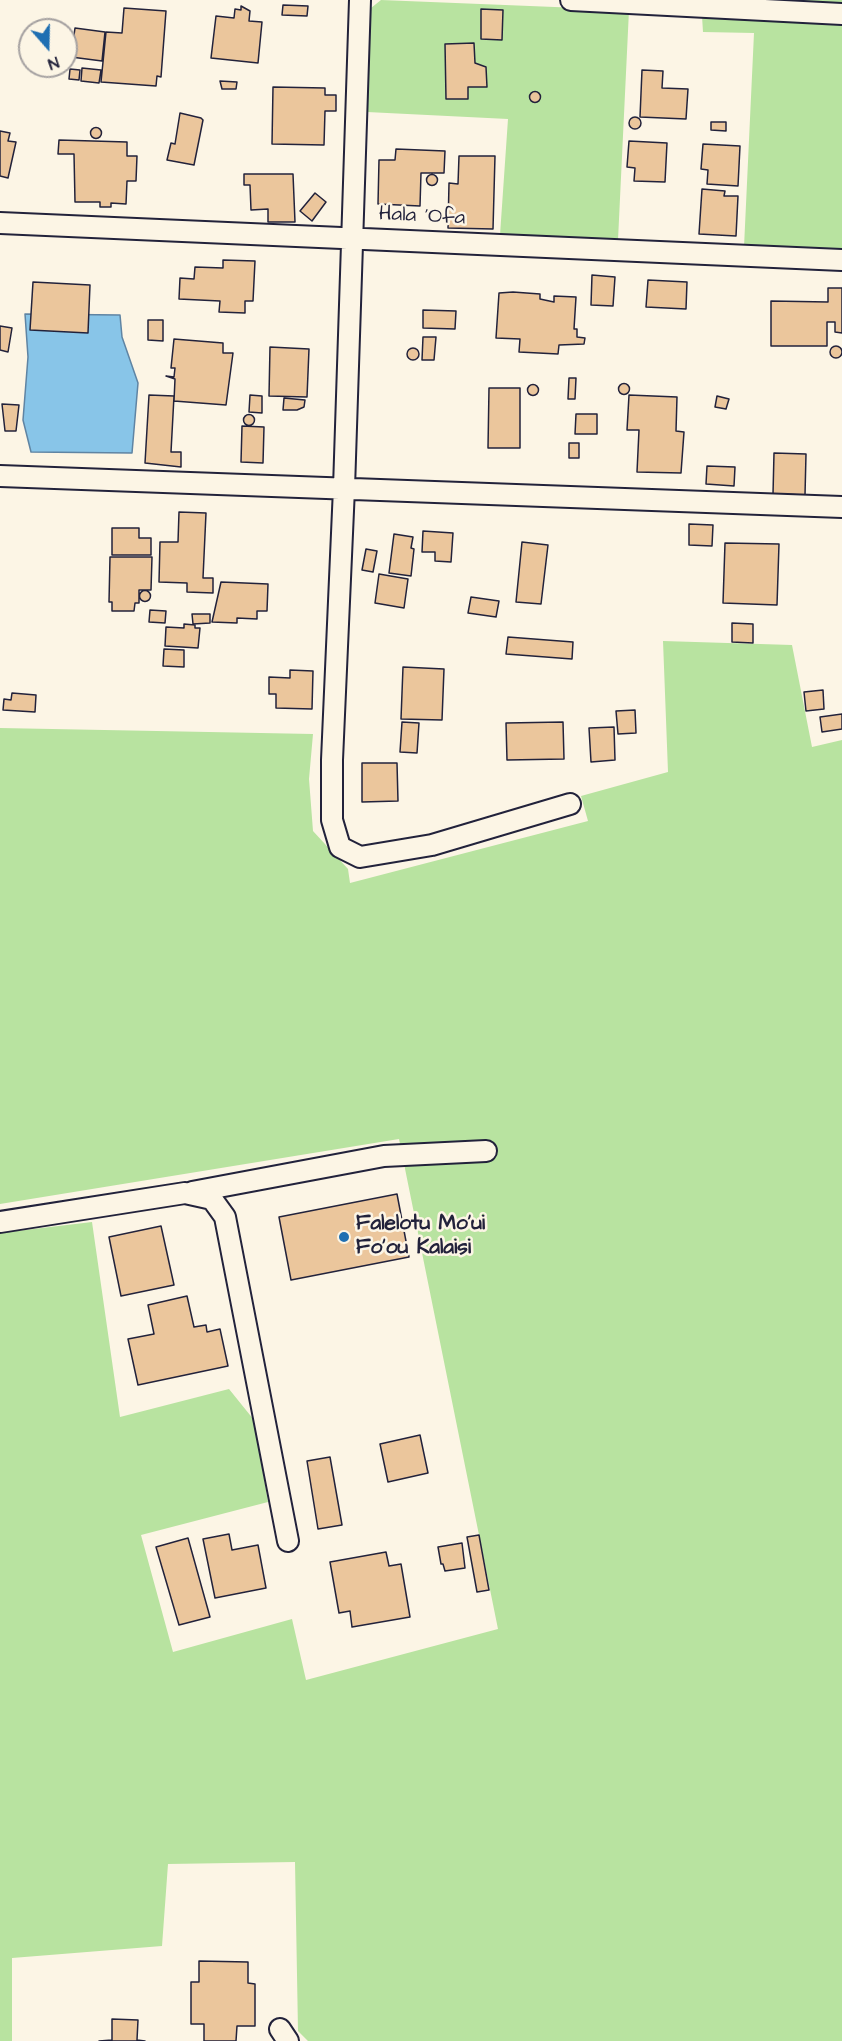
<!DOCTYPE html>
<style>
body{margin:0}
#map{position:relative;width:842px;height:2041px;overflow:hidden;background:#fcf5e5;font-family:"Architects Daughter",sans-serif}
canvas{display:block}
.north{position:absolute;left:18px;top:18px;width:60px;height:60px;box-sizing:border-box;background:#fcf5e5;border:2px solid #a5a1a1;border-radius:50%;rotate:160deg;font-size:16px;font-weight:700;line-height:24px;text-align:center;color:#22223b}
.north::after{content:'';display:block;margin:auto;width:21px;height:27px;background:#1f6fb2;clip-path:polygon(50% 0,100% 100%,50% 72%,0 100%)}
</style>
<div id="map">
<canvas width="842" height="2041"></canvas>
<div class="north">N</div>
</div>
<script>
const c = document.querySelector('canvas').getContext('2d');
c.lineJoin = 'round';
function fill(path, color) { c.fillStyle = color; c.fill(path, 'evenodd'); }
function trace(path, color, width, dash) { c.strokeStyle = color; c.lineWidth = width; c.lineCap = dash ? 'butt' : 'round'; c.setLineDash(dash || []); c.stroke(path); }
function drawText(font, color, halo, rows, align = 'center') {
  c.font = font + ' "Architects Daughter",sans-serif'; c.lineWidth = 5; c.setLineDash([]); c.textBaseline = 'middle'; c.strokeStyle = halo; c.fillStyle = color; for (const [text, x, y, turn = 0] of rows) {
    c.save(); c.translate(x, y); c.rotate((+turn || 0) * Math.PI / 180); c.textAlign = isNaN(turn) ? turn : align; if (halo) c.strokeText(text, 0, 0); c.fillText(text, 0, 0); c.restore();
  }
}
const green = new Path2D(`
 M 381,0 L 629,10 L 618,240 L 500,235 L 508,119 L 367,112 L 371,8 Z
 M 701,0 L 842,0 L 842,250 L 744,247 L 754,33 L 703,32 Z
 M 663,641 L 792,645 L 812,747 L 842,740 L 842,2041 L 308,2041 L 298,2031 L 295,1862 L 168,1864 L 162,1946 L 12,1958 L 12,2041 L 0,2041 L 0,1233 L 92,1222 L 120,1417 L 229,1389 L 254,1420 L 268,1502 L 141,1535 L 173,1652 L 292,1619 L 306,1680 L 498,1629 L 399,1139 L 0,1204 L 0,728 L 313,734 L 309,779 L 313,831 L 348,869 L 350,883 L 588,821 L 581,796 L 668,772 Z`);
const water = new Path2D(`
 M 25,314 L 120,315 L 122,337 L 138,383 L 132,453 L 31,452 L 23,420 L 28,357 Z`);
const building = new Path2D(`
 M 283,5 L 308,6 L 307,16 L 282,15 Z
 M 241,6 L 250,11 L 249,21 L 262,22 L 258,63 L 211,58 L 216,16 L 234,18 L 235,9 L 241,10 Z
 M 124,8 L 166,11 L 161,77 L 157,76 L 156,86 L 101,82 L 106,32 L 122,33 Z
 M 481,9 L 503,10 L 502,40 L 481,39 Z
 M 75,28 L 105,32 L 102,61 L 71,57 Z
 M 474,43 L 475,63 L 486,67 L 487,87 L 468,87 L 468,99 L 446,99 L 445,44 Z
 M 82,68 L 101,70 L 99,83 L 81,81 Z
 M 70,69 L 80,70 L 79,80 L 69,79 Z
 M 642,70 L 663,71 L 662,88 L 688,89 L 686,119 L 640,117 Z
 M 220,81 L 237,82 L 236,89 L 222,89 Z
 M 273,87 L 325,88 L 325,95 L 336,95 L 336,111 L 325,111 L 324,145 L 272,144 Z
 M529.5 97a5.5 5.5 0 1 1 11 0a5.5 5.5 0 1 1-11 0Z
 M 180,113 L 201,118 L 203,120 L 194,165 L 167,160 L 171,143 L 175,144 Z
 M629 123a6 6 0 1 1 12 0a6 6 0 1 1-12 0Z
 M 711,122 L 726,122 L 726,131 L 711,130 Z
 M90.5 133a5.5 5.5 0 1 1 11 0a5.5 5.5 0 1 1-11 0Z
 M 0,131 L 10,133 L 8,141 L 16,142 L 8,178 L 0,176 Z
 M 59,140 L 127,142 L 127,156 L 137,156 L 136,181 L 127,181 L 126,204 L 111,203 L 111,207 L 100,207 L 100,202 L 75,202 L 74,154 L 58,154 Z
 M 629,141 L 667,143 L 665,182 L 634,181 L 635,168 L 627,167 Z
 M 703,144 L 740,146 L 738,186 L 707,184 L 708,170 L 701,169 Z
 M 396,149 L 445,151 L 444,173 L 421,173 L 420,206 L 378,204 L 379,160 L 395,160 Z
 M 459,156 L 495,156 L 493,229 L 448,228 L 449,183 L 458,184 Z
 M 244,174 L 293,174 L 295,222 L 268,222 L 268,209 L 251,210 L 250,185 L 244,185 Z
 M426.5 180a5.5 5.5 0 1 1 11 0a5.5 5.5 0 1 1-11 0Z
 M 702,189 L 725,191 L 724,196 L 738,196 L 736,236 L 699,234 Z
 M 315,193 L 326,202 L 312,221 L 300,211 Z
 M 223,260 L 255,261 L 253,301 L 245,301 L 245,313 L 219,312 L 220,301 L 179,299 L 180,278 L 194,279 L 195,267 L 223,268 Z
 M 592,275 L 615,277 L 613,306 L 591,305 Z
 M 648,280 L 687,282 L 686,309 L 646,307 Z
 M 33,282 L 90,285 L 88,333 L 30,330 Z
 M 828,288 L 842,288 L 842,333 L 835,332 L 835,322 L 827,322 L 827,346 L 771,346 L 771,301 L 828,302 Z
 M 513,292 L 540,294 L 540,299 L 554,302 L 554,296 L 576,297 L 574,329 L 577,329 L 577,337 L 585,338 L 584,344 L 559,345 L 558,354 L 519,352 L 520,339 L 496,338 L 499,293 Z
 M 423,310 L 456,311 L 455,329 L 423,328 Z
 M 148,320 L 163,320 L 163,341 L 148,340 Z
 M 0,326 L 12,328 L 8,352 L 0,350 Z
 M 423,337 L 436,337 L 434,360 L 422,360 Z
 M 174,339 L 223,343 L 223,353 L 233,353 L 226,405 L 174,401 L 175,379 L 166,376 L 174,377 L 175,368 L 171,368 Z
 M830 352a6 6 0 1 1 12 0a6 6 0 1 1-12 0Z
 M 270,347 L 309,349 L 307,397 L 269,396 Z
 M407 354a6 6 0 1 1 12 0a6 6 0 1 1-12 0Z
 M 569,378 L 576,378 L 575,399 L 568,399 Z
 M618.5 389a5.5 5.5 0 1 1 11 0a5.5 5.5 0 1 1-11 0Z
 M527.5 390a5.5 5.5 0 1 1 11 0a5.5 5.5 0 1 1-11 0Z
 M 489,388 L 520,388 L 520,448 L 488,448 Z
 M 149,395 L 174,396 L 171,452 L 181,452 L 181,467 L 145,463 Z
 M 250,395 L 262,396 L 262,413 L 249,412 Z
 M 629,395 L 677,397 L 676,431 L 684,432 L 681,473 L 637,472 L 639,430 L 627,430 Z
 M 717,396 L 729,399 L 726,409 L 715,407 Z
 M 284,398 L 305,400 L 304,407 L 297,410 L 283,410 Z
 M 2,404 L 19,405 L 16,431 L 5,431 Z
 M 576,414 L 597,414 L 597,434 L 575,434 Z
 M243.5 420a5.5 5.5 0 1 1 11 0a5.5 5.5 0 1 1-11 0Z
 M 242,426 L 264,427 L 263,463 L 241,462 Z
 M 569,443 L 579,443 L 579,458 L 569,458 Z
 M 774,453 L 806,454 L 805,495 L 773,494 Z
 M 707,466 L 735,467 L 734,486 L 706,484 Z
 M 179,512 L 206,513 L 203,578 L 213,578 L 213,593 L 187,592 L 187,583 L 159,582 L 160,542 L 178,542 Z
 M 689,524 L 713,525 L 712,546 L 689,545 Z
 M 112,528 L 139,528 L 139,538 L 151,538 L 151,555 L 112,555 Z
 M 423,531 L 453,533 L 451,562 L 435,561 L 435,552 L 422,552 Z
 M 394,534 L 413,537 L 411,548 L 414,549 L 411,576 L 389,573 Z
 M 522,542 L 548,545 L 541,604 L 516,602 Z
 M 725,543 L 779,544 L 777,605 L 723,603 Z
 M 366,549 L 377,551 L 373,572 L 362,570 Z
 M 110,557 L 152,557 L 151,590 L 139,590 L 139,603 L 135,603 L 134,611 L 112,611 L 112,602 L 109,602 Z
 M 379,574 L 408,579 L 404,608 L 375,603 Z
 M 221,582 L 268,584 L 267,611 L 257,611 L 257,619 L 237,618 L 237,623 L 212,622 Z
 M139.5 596a5.5 5.5 0 1 1 11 0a5.5 5.5 0 1 1-11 0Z
 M 471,597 L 499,601 L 496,617 L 468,613 Z
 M 150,610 L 166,611 L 165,623 L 149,622 Z
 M 192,614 L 210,614 L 210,623 L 193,624 Z
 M 732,623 L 753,624 L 753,643 L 732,642 Z
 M 184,624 L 195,625 L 195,628 L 200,628 L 198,648 L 165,646 L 166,627 L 184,628 Z
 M 508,637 L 573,642 L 572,659 L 506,654 Z
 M 164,649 L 184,650 L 184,667 L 163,666 Z
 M 403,667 L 444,669 L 442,720 L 401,719 Z
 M 290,670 L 313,671 L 312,709 L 276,708 L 276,694 L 269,694 L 269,677 L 290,678 Z
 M 823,690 L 824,709 L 806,711 L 804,692 Z
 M 12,693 L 36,695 L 35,712 L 3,710 L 4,699 L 11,700 Z
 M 635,710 L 636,733 L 618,734 L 616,711 Z
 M 842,714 L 842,729 L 822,732 L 820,717 Z
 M 402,722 L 419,723 L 417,753 L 400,752 Z
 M 563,722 L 564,759 L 507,760 L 506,723 Z
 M 614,727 L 615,760 L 591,762 L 589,728 Z
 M 362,763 L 397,763 L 398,801 L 362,802 Z
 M 397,1194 L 409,1257 L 291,1280 L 279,1217 Z
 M 161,1226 L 174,1285 L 121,1296 L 109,1237 Z
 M 187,1296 L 194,1327 L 206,1325 L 207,1332 L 220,1329 L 228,1366 L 138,1385 L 128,1339 L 154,1334 L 148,1305 Z
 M 420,1435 L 428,1473 L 388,1482 L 380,1444 Z
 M 330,1457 L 342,1525 L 318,1529 L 307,1461 Z
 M 229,1534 L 232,1550 L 258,1545 L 266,1588 L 215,1598 L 203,1539 Z
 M 479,1535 L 489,1590 L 477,1592 L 467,1537 Z
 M 188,1538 L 210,1617 L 179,1625 L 156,1547 Z
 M 462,1543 L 465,1568 L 445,1571 L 443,1564 L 441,1564 L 438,1547 Z
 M 386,1552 L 389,1566 L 401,1564 L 410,1617 L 352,1627 L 350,1611 L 339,1613 L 330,1562 Z
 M 199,1961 L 248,1962 L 248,1983 L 255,1984 L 255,2026 L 237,2026 L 236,2041 L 204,2041 L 204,2024 L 191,2024 L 191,1982 L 199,1982 Z
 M 112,2019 L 138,2020 L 137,2040 L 145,2041 L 99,2041 L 112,2040 Z`);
const street = new Path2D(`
 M 360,0 L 344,488 L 332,760 L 332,820 L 340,847 L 360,857 L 432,845 L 570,804
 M 571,0 L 842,14
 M 0,223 L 842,260
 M 0,476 L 842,507
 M 192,1192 L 384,1156 L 486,1151
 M 0,1222 L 185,1193 L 212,1199 L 225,1217 L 288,1541
 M 280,2029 L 288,2041`);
const markers = [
 [344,1237,6,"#1f6fb2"]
];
const streetNames = [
 ["Hala 'Ofa",422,217,3]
];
const poiNames = [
 ["Falelotu Mo'ui",356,1225],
 ["Fo'ou Kalaisi",356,1249]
];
fill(green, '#b8e3a0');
fill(water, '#88c5e8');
trace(water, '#5f84a3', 1.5);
fill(building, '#ebc69c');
trace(building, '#22223b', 1.5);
trace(street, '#22223b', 24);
trace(street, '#fcf5e5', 20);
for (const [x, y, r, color] of markers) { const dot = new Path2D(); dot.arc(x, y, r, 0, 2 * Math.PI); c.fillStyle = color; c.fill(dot); trace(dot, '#fcf5e5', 2); }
drawText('21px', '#22223b', '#fcf5e5', streetNames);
drawText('bold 21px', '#22223b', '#fcf5e5', poiNames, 'left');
</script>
